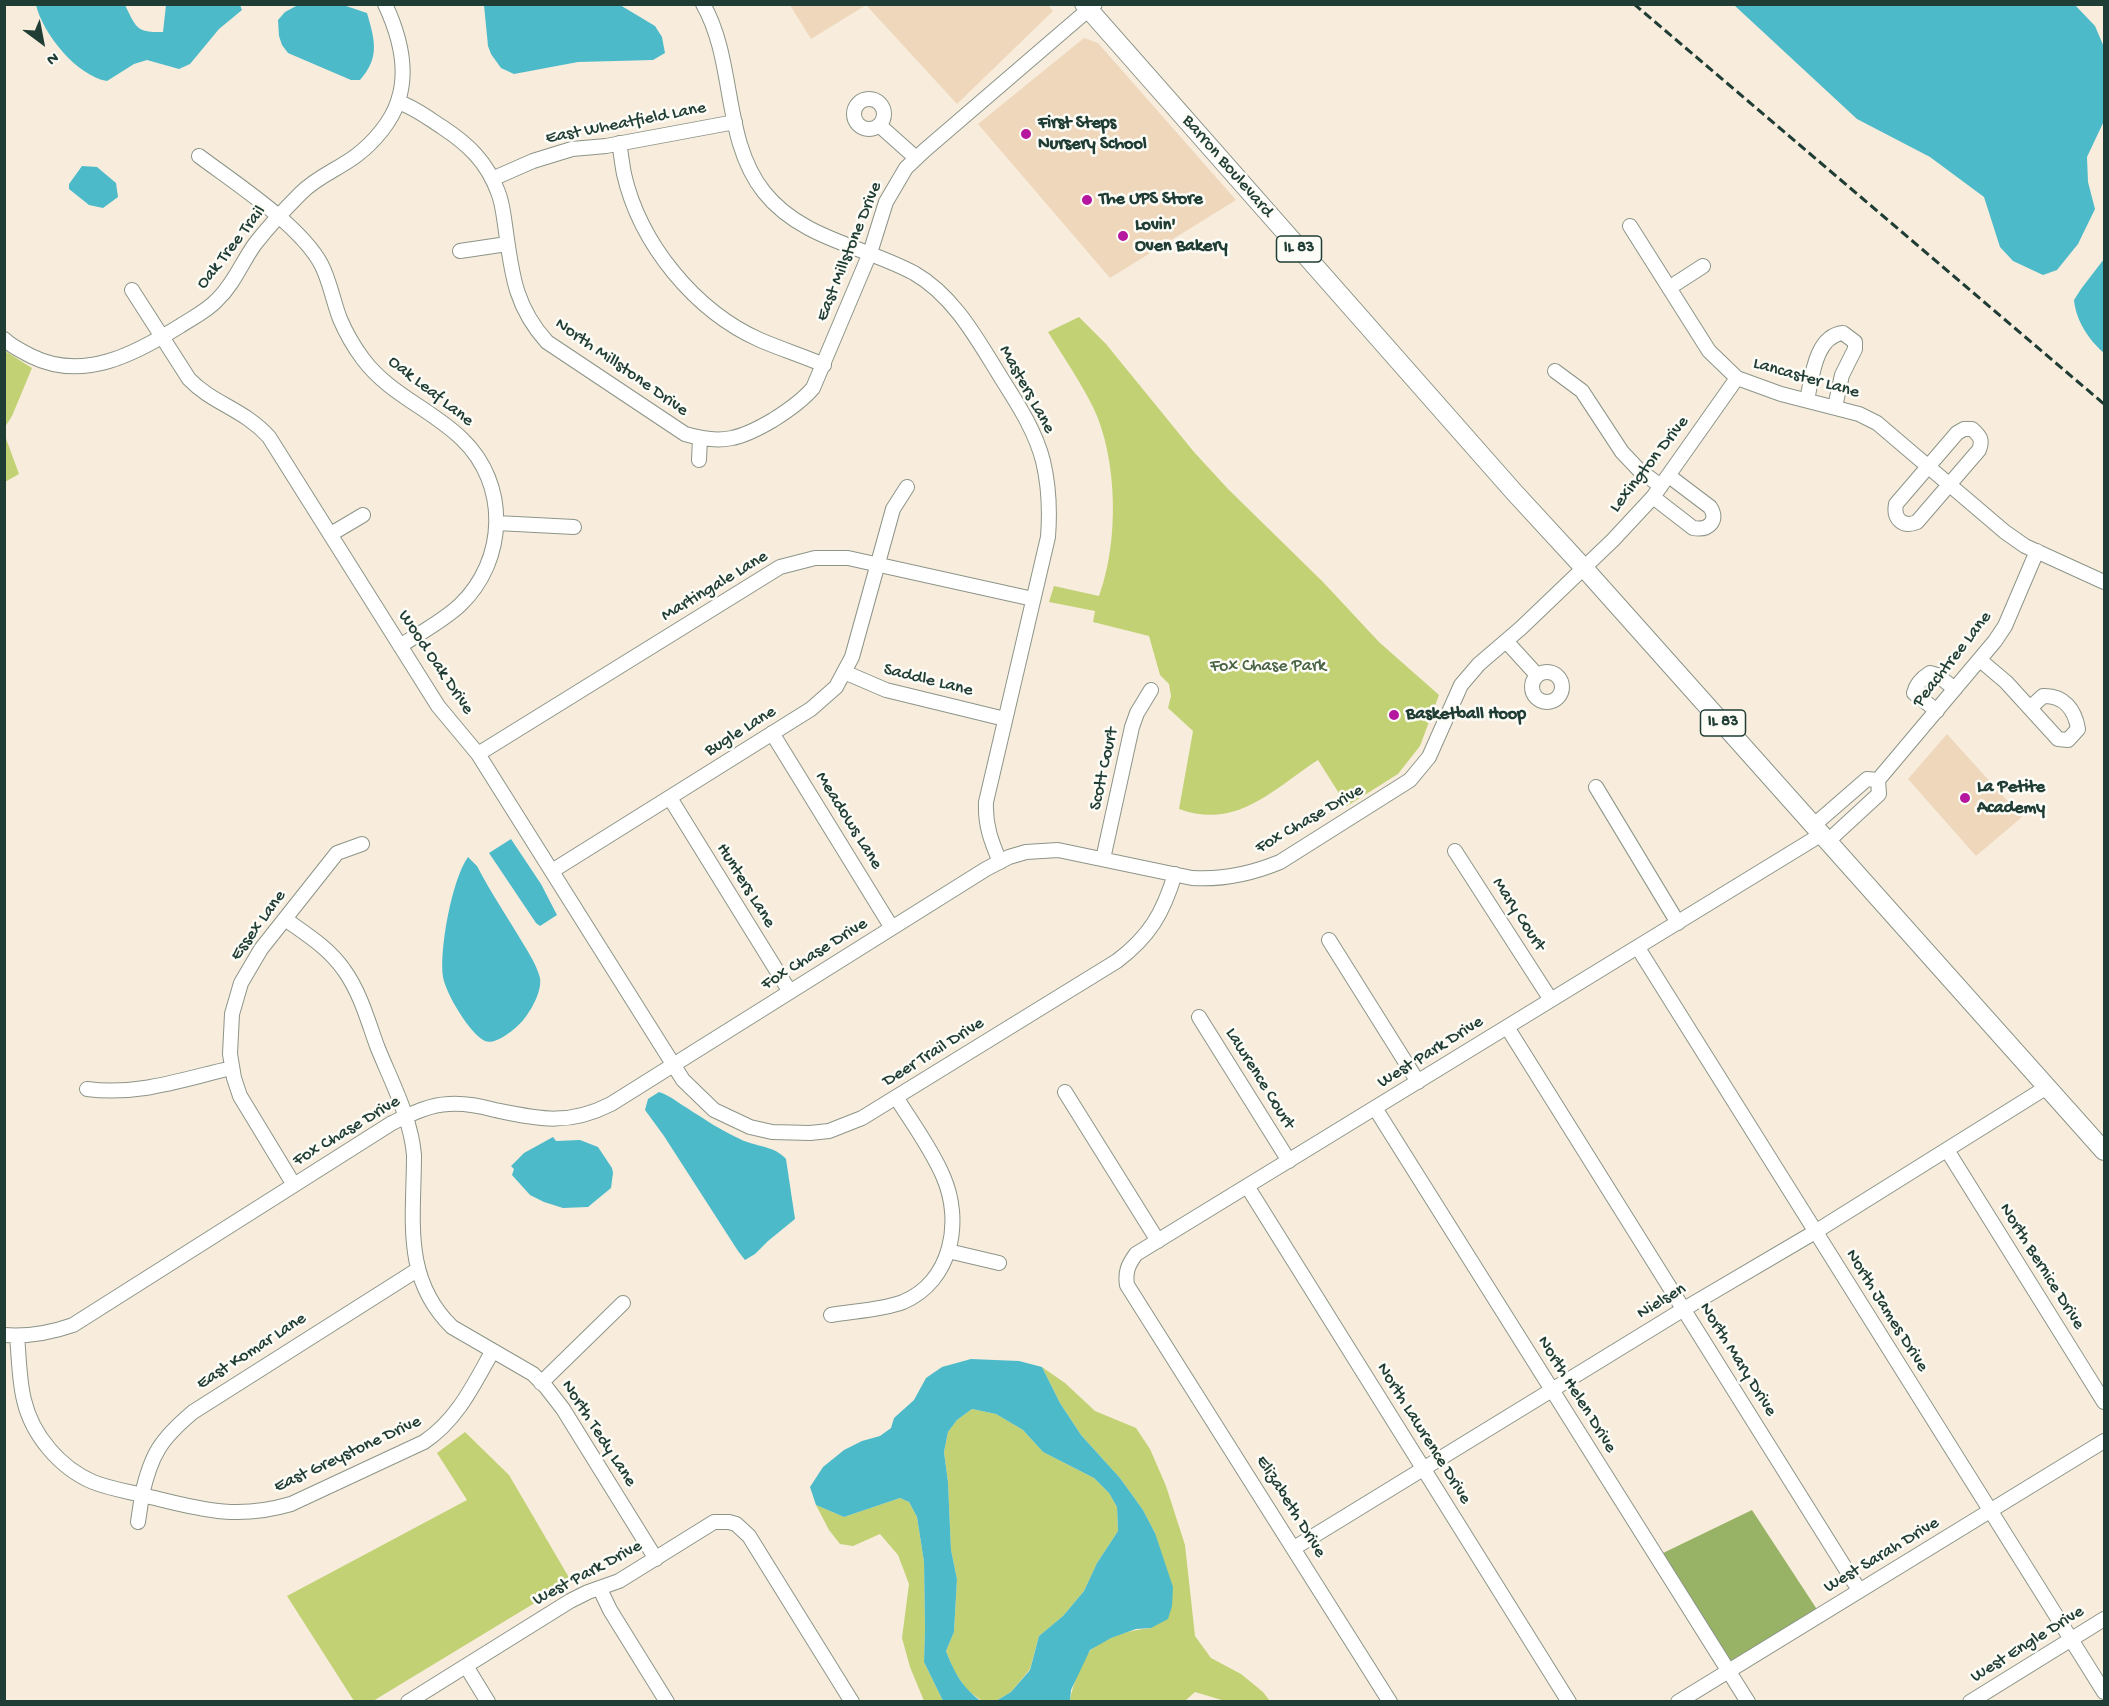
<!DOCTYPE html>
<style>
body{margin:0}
#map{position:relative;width:2109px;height:1706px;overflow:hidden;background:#f8eddd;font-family:"Gochi Hand",sans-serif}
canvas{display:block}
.frame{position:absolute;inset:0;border:6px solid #1f3d34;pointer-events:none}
.north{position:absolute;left:12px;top:12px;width:60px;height:60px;-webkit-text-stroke:4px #fdfcf7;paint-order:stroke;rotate:148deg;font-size:16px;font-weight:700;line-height:24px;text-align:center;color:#1f3d34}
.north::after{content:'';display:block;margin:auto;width:21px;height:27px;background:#1f3d34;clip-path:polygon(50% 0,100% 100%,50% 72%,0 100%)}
</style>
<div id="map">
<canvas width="2109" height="1706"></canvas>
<div class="frame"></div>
<div class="north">N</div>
</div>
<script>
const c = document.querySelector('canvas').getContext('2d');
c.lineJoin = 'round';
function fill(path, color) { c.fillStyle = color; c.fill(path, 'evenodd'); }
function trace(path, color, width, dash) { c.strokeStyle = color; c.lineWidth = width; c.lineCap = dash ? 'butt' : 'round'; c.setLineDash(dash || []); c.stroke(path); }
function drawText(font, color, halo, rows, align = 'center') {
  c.font = font + ' "Gochi Hand",sans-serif'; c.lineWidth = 5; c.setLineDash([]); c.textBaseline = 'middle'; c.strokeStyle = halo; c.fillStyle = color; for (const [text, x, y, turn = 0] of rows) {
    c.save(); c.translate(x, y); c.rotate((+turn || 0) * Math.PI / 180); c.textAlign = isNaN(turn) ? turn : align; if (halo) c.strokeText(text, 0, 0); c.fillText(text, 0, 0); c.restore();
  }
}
const built = new Path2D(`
 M 1048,5 L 1053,11 L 957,104 L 866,5 L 811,39 L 790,5 Z
 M 1084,38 L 1098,43 L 1236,200 L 1110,278 L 978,124 Z
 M 1947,734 L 2022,817 L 1976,856 L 1908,779 Z`);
const green = new Path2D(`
 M 1079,317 L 1106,344 L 1194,452 L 1228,489 L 1323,582 L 1379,642 L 1439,695 L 1420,746 L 1398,774 L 1347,806 L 1318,760 C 1272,790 1237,830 1179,809 L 1193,731 L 1168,708 L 1171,696 L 1169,684 L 1160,675 L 1149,636 L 1093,622 L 1095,611 L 1049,602 L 1054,586 L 1099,596 C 1119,542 1118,459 1093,407 C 1080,381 1063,356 1048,332 Z
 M 5,351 L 32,368 L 12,416 L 5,427 Z
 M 4,433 L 19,474 L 5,482 L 4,482 Z
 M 1042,1367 L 1065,1383 L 1095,1411 L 1136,1428 L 1150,1449 L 1166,1486 L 1185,1545 L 1195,1636 L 1211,1658 L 1241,1674 L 1263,1692 L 1270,1701 L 1244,1700 L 1225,1701 L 1195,1692 L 1186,1700 L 1187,1701 L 1070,1701 C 1071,1690 1083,1656 1092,1649 C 1108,1636 1131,1630 1151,1628 L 1155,1533 L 1143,1510 L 1120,1478 L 1081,1435 L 1060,1403 Z
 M 972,1409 L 996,1414 L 1023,1430 L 1043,1452 L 1094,1478 L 1109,1493 L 1117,1507 L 1118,1531 L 1097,1563 L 1084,1591 L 1063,1616 L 1039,1636 L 1030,1669 L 1011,1692 L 996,1701 L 982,1701 L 967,1690 L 954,1671 L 946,1651 L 954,1632 L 957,1579 L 951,1550 L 948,1482 L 944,1452 L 948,1432 L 957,1420 Z
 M 465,1432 L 509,1475 L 571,1581 L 373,1701 L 354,1701 L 287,1596 L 467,1500 L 437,1453 Z
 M 900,1498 L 909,1502 L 917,1517 L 924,1562 L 925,1629 L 924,1662 L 943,1701 L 924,1701 L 910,1667 L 902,1638 L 909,1584 L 898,1555 L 880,1534 L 853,1546 L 840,1544 L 829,1530 L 816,1505 L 844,1517 Z`);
const forest = new Path2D(`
 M 1752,1510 L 1818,1611 L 1729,1667 L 1661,1554 Z`);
const water = new Path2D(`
 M 36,5 L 125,5 C 136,27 136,33 163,32 L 166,5 L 240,5 L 242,10 L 219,29 L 190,64 L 179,69 L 147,60 L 134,64 L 107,81 C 77,76 43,34 36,5 Z
 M 298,5 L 343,5 L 367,13 C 375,41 380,57 360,80 L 351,80 L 288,53 L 282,45 L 279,36 L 278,20 L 285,12 Z
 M 484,5 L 620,5 L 655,26 L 662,37 L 665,53 L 653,60 L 578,62 L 514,74 L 501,68 L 491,54 L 488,46 Z
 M 1734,5 L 2075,5 L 2095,26 L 2104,47 L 2104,121 L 2087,157 L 2088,182 L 2095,209 L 2078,244 L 2057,270 L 2043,275 L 2013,261 L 2000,247 L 1984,197 L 1930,157 L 1857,119 Z
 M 82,166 L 97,167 L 116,183 L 118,197 L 103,208 L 89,205 L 69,189 L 69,184 Z
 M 2104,259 L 2104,353 C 2089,340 2076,321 2074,300 L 2081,289 Z
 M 511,839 L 541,884 L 557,915 L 540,926 L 536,923 L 489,853 Z
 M 468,857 L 477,866 C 491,893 508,918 524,945 C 530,955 537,966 540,978 C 542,991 532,1009 524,1019 C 518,1027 496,1046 485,1041 C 470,1034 446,994 443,977 C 439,950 452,879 468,857 Z
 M 659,1092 C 673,1097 675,1101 687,1108 C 704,1119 722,1131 740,1139 C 755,1147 774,1145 786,1159 L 795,1219 L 768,1241 L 755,1254 L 745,1260 L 738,1251 L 664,1136 L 645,1110 L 648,1099 Z
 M 553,1137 L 556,1141 L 580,1140 L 598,1147 L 612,1168 L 613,1173 L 611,1188 L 588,1207 L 563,1208 L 544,1202 L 530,1195 L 512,1175 L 514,1169 L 511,1166 L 524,1153 Z
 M 971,1359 L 1019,1361 L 1042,1367 L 1060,1403 L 1081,1435 L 1120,1478 L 1143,1510 L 1155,1533 L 1173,1587 L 1172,1606 L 1168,1619 L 1151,1628 L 1136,1629 L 1111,1638 L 1090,1650 L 1071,1690 L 1070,1701 L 996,1701 L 1011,1692 L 1030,1670 L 1039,1636 L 1063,1616 L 1084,1591 L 1097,1563 L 1118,1531 L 1117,1507 L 1109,1493 L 1094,1478 L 1043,1452 L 1023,1430 L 996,1414 L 972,1409 L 957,1420 L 948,1432 L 944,1452 L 948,1482 L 951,1550 L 957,1579 L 954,1632 L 946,1651 C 955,1674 962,1687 982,1702 L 943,1701 L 924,1662 L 925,1629 L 924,1562 L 917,1517 L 909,1502 L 900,1498 L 844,1517 L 816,1505 L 810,1487 L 823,1467 L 844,1450 L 862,1441 L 880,1436 L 891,1428 L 894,1418 L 914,1400 L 926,1378 L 942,1367 Z`);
const minor = new Path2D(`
 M 703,4 C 736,62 722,139 764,192 C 801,239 864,246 914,273 C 954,296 977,339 1000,376 C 1017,403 1035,430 1043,461 C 1049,486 1050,511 1048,537 L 986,802 C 985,825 991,841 1000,862
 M854 114a15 15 0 1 1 30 0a15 15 0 1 1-30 0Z
 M 398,102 C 414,107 428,118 442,127 C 468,144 487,162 498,192 C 503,204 504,219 506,232 C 512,276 516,308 547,342 L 685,434 C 722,445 741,439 773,420 C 789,410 802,401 813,388 L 870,253 L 886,202 L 906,168 L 925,150 L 1095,4
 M 879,125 L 916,158
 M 619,143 C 621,153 622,164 624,174 C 640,244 695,311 760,340 C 781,349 803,356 824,365
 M 199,156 C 235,183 300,225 321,264 C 330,281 333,301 340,319 C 346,333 354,347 363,359 C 389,394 431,409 462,439 C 509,484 507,560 460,605 C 443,621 420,633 400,646
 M 492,179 L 533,161 L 572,149 L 606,146 L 735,122
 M 1630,226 L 1709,351 L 1737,378 L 1781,394 L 1859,414 L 1877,423 L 2005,532 L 2025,546 L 2104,582
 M 460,251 L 507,244
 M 1669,288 L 1703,266
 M 132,290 L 189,379 C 213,404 244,409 269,437 L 438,706 L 478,754 L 683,1080 L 714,1110 L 750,1127 L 772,1132 L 810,1133 L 829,1131 L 862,1118 L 1117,961 C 1150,936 1163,913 1175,874
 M 4,339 C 12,347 22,351 31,356 C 83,382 135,354 180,326 C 192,318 207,311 217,300 C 234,284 242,262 255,244 C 269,226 285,209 301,193 C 318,176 339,169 357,155 C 374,142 392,121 398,101 C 409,69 399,34 385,4
 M 1555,371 L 1582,391 L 1622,452 L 1640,471 L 1661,486
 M 1807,400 C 1812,378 1815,336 1843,333 L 1855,342 L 1855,349 L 1842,375 L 1835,407
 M 1964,429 L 1972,429 C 1980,436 1983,440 1979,450 L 1917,522 C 1903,528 1893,519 1896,504 L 1957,433 Z
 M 699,460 L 700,438
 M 1653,497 L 1693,528 C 1709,531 1719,520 1710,507 L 1669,476
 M 497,523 L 574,527
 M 331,534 L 363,515
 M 1506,641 L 1537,675
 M 1980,660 L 2006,682 L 2058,739 L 2068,740 L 2078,729 C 2075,710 2064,695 2043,696 L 2030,708
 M1532 687a15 15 0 1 1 30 0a15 15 0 1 1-30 0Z
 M 844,672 L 886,690 L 1005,719
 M 1937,711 L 1914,693 C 1916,684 1922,678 1930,673 L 1937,675 L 1955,689
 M 772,733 L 892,928
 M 478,754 L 780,567 L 815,558 L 848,558 L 1033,599
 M 1878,780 L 1995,641 L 2005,626 L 2037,551
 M 1596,787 L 1678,923
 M 670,798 L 790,992
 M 1814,825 L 1867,779 L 1878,780 L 1879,794 L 1828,841
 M 1455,851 L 1551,1000
 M 1103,859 L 1132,727 L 1137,713 L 1151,690
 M 552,871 L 811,709 L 836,687 L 852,657 L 893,509 L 907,487
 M 285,919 C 306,934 329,948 344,970 C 360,992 368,1021 377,1046 C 391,1081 411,1118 414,1155 C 414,1219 402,1278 452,1327 L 533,1374 L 546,1387 L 563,1409 L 656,1559
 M 1329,940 L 1418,1082
 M 1638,948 L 2104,1692
 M 1199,1017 L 1289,1161
 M 1507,1027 L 1859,1590
 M 87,1089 C 138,1096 183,1079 232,1068
 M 1065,1092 L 1158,1241
 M 1375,1108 L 1748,1702
 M 1947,1150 L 2104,1402
 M 294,1185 L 240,1096 L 234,1078 L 230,1054 L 232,1014 L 241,983 L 261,949 L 337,853 L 362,844
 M 1247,1186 L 1569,1702
 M 948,1251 L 999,1263
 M 417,1270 L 193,1412 C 161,1439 151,1454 142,1495 C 197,1508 233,1521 291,1504 L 424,1442 C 457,1420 473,1386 492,1352
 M 831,1315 C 854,1311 882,1310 903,1302 C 952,1281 963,1221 943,1176 C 931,1148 912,1123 896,1097
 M 4,1335 C 29,1337 50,1333 73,1325 L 392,1123 C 411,1114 428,1105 449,1104 C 464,1103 480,1106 495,1110 C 539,1119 568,1126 611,1104 L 986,869 L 1009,857 L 1026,852 L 1058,850 L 1192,878 C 1223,880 1251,874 1280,862 L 1410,780 L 1429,757 L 1461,685 L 1479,664 L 1521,628 L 1613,540 L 1653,497 L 1737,378
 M 17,1336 C 19,1357 19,1380 24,1400 C 32,1435 60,1468 93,1482 C 108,1488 125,1491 142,1495 L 138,1522
 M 541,1383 L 623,1303
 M 1294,1548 L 1684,1309 L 1815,1232 L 2047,1087
 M 600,1589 L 610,1610 L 667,1702
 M 466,1666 L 488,1702
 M 408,1702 L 570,1601 L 588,1592 L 619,1581 L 714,1522 L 729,1522 L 736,1524 L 749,1536 L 852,1702
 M 1390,1702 L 1127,1285 C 1125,1272 1128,1265 1136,1254 L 1822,834
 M 1678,1702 L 2104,1441
 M 1970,1702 L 2104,1619`);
const major = new Path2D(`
 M 1084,4 L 1514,492 L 1584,568 L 2104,1151`);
const rail = new Path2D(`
 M 1634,4 L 2104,404`);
const markers = [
 [1026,134,6,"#b5179e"],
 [1087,200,6,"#b5179e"],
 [1123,236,6,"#b5179e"],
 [1394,715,6,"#b5179e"],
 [1965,798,6,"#b5179e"]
];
const shields = [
 [1299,249,45],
 [1723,723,45]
];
const shieldNames = [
 ["IL 83",1299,249],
 ["IL 83",1723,723]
];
const streetNames = [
 ["East Wheatfield Lane",626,124,-11],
 ["Barron Boulevard",1227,167,49],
 ["Oak Tree Trail",232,248,-52],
 ["East Millstone Drive",850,252,-68],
 ["North Millstone Drive",621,368,35],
 ["Lancaster Lane",1806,379,16],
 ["Masters Lane",1026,390,61],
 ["Oak Leaf Lane",430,392,38],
 ["Lexington Drive",1650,465,-52],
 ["Martingale Lane",715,587,-31],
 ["Peachtree Lane",1953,660,-52],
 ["Wood Oak Drive",435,663,56],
 ["Saddle Lane",928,681,14],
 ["Bugle Lane",741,732,-32],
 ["Scott Court",1105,769,-78],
 ["Fox Chase Drive",1310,820,-30],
 ["Meadows Lane",848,821,58],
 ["Hunters Lane",745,886,58],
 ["Mary Court",1518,915,57],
 ["Essex Lane",259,926,-54],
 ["Fox Chase Drive",815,955,-32],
 ["Deer Trail Drive",934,1053,-32],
 ["West Park Drive",1431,1053,-32],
 ["Lawrence Court",1259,1079,58],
 ["Fox Chase Drive",347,1132,-31],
 ["North Bernice Drive",2041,1267,58],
 ["Nielsen",1662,1302,-31],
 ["North James Drive",1886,1311,58],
 ["East Komar Lane",252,1352,-33],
 ["North Mary Drive",1737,1360,58],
 ["North Helen Drive",1576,1395,58],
 ["North Tedy Lane",598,1434,57],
 ["North Lawrence Drive",1423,1434,58],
 ["East Greystone Drive",348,1455,-25],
 ["Elizabeth Drive",1290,1507,58],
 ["West Sarah Drive",1882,1556,-31],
 ["West Park Drive",588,1574,-28],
 ["West Engle Drive",2028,1645,-32]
];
const poiNames = [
 ["First Steps",1038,124],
 ["Nursery School",1038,145],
 ["The UPS Store",1099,200],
 ["Lovin'",1135,226],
 ["Oven Bakery",1135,247],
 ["Basketball Hoop",1406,715],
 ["La Petite",1977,788],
 ["Academy",1977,809]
];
const parkNames = [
 ["Fox Chase Park",1268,667]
];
fill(built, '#eed7bb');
fill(green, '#c1d174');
fill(forest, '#98b366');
fill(water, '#4dbac9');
trace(minor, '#8c9588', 16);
trace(major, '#8c9588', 20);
trace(minor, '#fff', 14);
trace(major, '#fff', 18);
trace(rail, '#1f3d34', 3, [9, 4.5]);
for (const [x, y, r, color] of markers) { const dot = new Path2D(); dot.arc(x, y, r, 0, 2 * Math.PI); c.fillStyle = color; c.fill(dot); trace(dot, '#fdfcf7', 2); }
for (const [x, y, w] of shields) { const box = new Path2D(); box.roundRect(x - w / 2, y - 13, w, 26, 4.5); c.fillStyle = '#fdfcf7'; c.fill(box); trace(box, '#1f3d34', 1.5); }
drawText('bold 16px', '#1f3d34', null, shieldNames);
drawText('18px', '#1f3d34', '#fdfcf7', streetNames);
drawText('bold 18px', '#1f3d34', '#fdfcf7', poiNames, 'left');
drawText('18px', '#486244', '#fdfcf7', parkNames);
</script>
